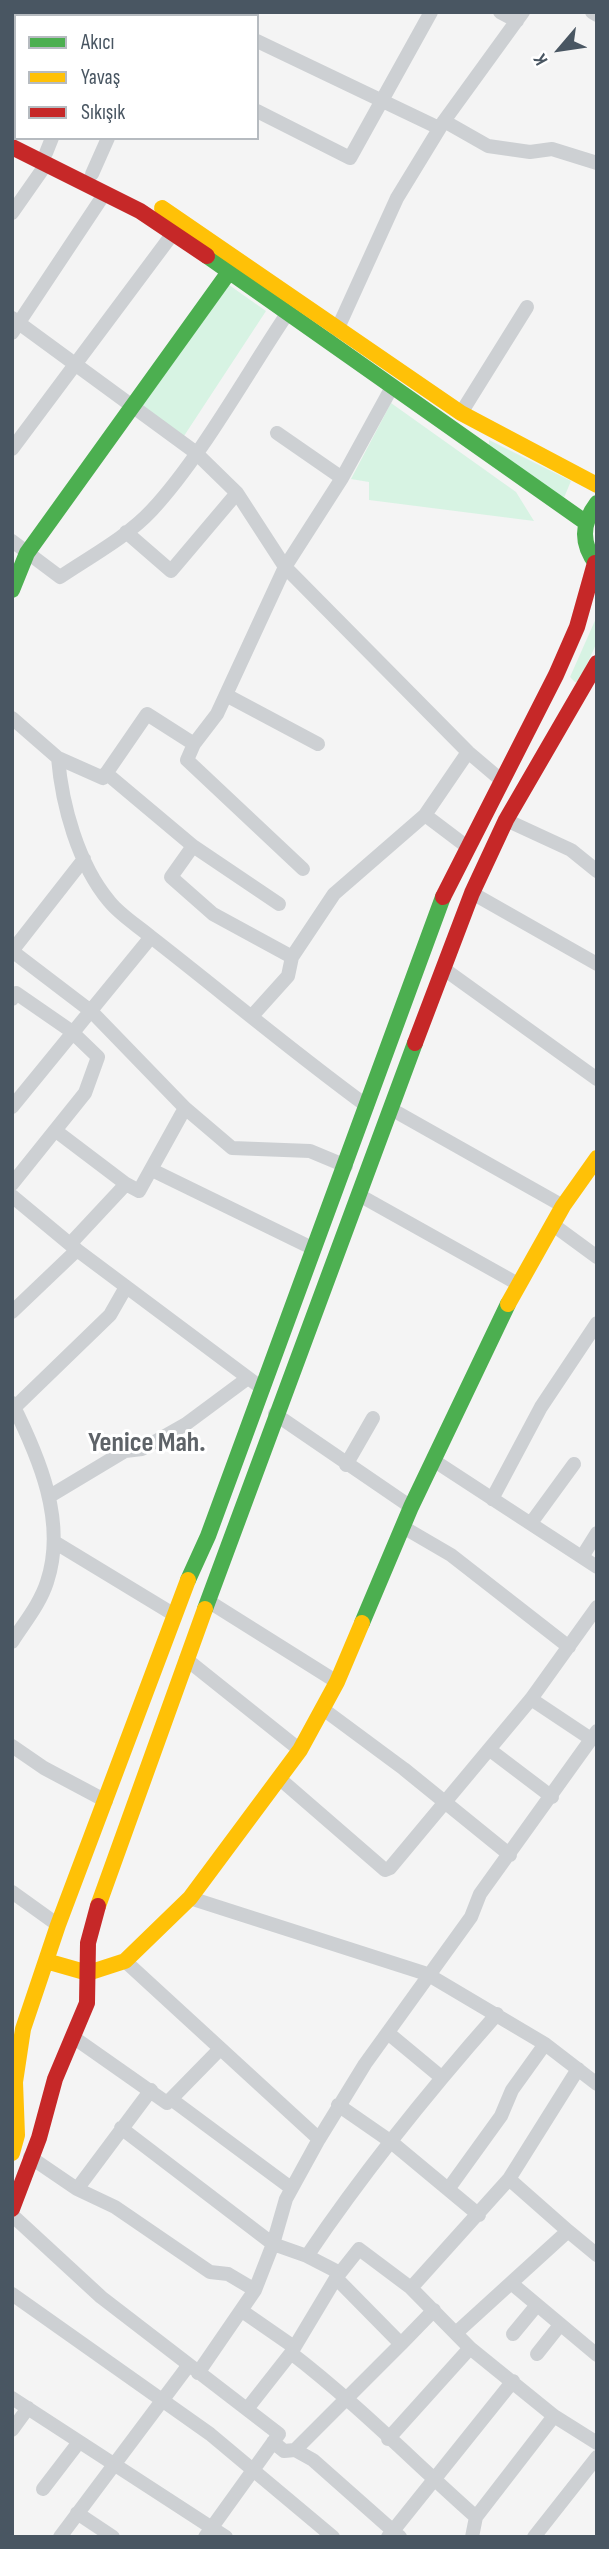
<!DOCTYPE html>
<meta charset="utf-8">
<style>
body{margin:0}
#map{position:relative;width:609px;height:2549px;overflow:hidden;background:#f4f4f4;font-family:"Sofia Sans Condensed",sans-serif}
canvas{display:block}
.frame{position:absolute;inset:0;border:14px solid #495662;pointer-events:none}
.legend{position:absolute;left:14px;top:14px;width:245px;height:126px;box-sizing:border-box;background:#fff;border:2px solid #b6bbc0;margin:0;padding:9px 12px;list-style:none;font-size:21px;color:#495662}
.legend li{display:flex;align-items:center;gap:14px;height:35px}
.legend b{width:35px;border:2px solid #b6bbc0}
.north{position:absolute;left:525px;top:14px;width:70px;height:70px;-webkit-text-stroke:5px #fff;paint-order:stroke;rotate:241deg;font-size:19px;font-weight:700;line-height:28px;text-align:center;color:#495662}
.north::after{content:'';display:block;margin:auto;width:24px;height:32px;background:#495662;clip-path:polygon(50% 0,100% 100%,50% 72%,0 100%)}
</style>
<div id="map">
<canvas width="609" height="2549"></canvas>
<div class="frame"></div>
<ul class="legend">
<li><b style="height:9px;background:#4caf50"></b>Akıcı</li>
<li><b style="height:9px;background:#ffc107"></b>Yavaş</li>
<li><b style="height:9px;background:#c62828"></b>Sıkışık</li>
</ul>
<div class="north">K</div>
</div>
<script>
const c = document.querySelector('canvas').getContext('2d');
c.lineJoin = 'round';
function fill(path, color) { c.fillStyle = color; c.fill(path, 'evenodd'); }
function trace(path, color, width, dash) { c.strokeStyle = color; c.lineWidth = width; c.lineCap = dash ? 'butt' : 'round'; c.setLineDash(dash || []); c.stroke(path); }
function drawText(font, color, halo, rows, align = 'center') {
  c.font = font + ' "Sofia Sans Condensed",sans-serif'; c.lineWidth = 6; c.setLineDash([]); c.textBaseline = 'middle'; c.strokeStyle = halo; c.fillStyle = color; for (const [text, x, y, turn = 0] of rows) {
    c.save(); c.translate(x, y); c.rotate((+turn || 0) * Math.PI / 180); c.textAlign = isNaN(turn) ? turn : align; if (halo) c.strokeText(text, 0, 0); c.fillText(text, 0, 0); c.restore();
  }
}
const green = new Path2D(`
 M 229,285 L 266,311 L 184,436 L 142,406 Z
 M 391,403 L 516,492 L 534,521 L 369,500 L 369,482 L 351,479 Z
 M 489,440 L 571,481 L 563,500 L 489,447 Z
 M 597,616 L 597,642 L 579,682 L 575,682 L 570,677 Z`);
const street = new Path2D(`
 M 196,12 L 203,16
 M 500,12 L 517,21
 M 592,12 L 597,15
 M 104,16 L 105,12
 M 164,16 L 166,12
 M 257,41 L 439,128
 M 257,111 L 350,158 L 431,12
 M 444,121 L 523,12
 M 46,153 L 52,138
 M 92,174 L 108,138
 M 12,213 L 47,163
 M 12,318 L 195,452 L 237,493 L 285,567 L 217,714 L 194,744 L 147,714 L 103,778 L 58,758
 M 337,330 L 397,198 L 444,121 L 488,146 L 530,152 L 552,149 L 597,163
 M 12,333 L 105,193
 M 392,387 L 342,478 L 285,567 L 468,752 L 501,780
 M 461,413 L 527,307
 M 277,433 L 342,478
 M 12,449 L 174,232
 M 126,532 L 171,571 L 237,493
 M 12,541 L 60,577 C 91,556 127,537 152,510 C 201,457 246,375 287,314
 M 226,695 L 318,744
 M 12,718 L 58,758 C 62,805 78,864 109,901 C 120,915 138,926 151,937 L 12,1107
 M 194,744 L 187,760 L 303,869
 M 106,773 L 193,846 L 171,877 L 213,914 L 292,957 L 334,894 L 425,815 L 466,846
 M 425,815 L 468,752
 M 506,820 L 571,850 L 597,871
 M 193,846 L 279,904
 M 472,893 L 597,964
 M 151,937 C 223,993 293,1052 367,1106
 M 12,951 L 92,1012 L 185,1108 L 232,1148 L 310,1151 L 346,1166
 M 12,951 L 84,859
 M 444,969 L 597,1079
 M 12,999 L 16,993 L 71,1031 L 98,1057 L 85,1093 L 12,1184
 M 252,1016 L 288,976 L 292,957
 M 391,1109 L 563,1206
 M 56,1131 L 126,1184
 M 152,1170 L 314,1249
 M 359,1195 L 518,1284
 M 12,1196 L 77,1250 L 263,1389
 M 552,1224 L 597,1257
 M 70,1244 L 126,1184 L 139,1191 L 185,1108
 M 12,1312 L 77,1250
 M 12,1403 C 39,1457 67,1522 47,1582 C 40,1604 24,1623 12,1642
 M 15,1407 L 110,1315 L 126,1287
 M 275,1414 L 411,1507
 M 433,1460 L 597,1567
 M 346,1465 L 373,1418
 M 50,1496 L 125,1451 L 142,1449 L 186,1424 L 248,1378
 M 492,1499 L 541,1407 L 597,1323
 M 531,1523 L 574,1464
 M 403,1527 L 451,1555 L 569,1647
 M 56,1543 L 173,1614
 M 582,1557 L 597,1533
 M 208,1601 L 337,1682
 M 186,1659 L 300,1750
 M 531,1699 L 591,1739
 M 323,1709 L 404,1769 L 510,1855
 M 12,1746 L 44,1768 L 106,1801
 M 490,1750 L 552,1797
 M 280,1779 L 385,1870 L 390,1868 L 531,1699 L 597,1607
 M 12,1892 L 58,1925
 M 190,1898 L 427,1974 L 545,2044 L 597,2084
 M 125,1961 L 319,2139 L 365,2064 L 471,1917 L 480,1894 L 597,1731
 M 388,2033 L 441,2077
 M 73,2037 L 167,2103 L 171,2099 L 291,2188
 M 171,2099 L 220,2049
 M 338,2105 L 390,2141 L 479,2215
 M 121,2128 L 273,2244 L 255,2290 L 198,2373
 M 319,2139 L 286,2199 L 273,2244 L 307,2256 L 340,2273
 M 30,2157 L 77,2189 L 115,2207 L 210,2272 L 228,2274 L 255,2290
 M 509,2179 L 578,2069
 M 449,2188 L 501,2116 L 512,2090 L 545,2044
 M 77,2189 L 151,2090
 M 12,2215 L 101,2297 L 279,2434 L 205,2537
 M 568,2231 L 597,2255
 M 307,2256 C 365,2170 429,2091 497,2014
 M 336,2278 L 401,2344 L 434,2310
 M 511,2283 L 597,2355
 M 411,2288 L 509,2179 L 568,2231 L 456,2333
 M 12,2294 L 210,2434 L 333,2537
 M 242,2311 L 294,2347
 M 513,2334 L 537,2305
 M 291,2353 C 356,2403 414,2462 476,2517
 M 537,2354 L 560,2325
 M 12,2398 L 226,2537
 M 247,2409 L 291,2353 L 336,2278 L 359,2249 L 411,2288 L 470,2348 L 554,2416 L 597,2443
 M 12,2430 L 28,2408
 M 388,2439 L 470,2348
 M 273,2442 L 284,2451 L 295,2450 L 313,2460 L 400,2537
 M 295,2450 L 401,2344
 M 43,2489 L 79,2442
 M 77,2513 L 113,2537
 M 60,2537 L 188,2366
 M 388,2537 L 513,2381
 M 472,2537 L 476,2517 L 554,2416
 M 534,2537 L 597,2457`);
const fast = new Path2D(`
 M 207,256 L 585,522
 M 597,503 C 581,524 581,544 597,565
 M 12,590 L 27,553 L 229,272
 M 188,1580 L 208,1536 L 443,897
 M 205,1609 L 415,1043
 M 362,1623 L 411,1507 L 508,1304`);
const slow = new Path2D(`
 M 162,208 L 461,413 L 597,485
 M 508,1304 L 563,1206 L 597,1158
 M 98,1906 L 205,1609
 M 46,1961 L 88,1973 L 125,1961 L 190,1898 L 300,1750 L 337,1682 L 362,1623
 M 12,2153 L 17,2135 L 15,2082 L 23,2029 L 58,1925 L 188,1580`);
const jam = new Path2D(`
 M 12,147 L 140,211 L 207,256
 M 443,897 L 556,675 L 577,627 L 595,563
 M 415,1043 L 472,893 L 506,820 L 597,663
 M 12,2209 L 39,2138 L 55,2079 L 87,2003 L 88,1943 L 98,1906`);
const districtNames = [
 ["Yenice Mah.",147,1444]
];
fill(green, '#d7f3e3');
trace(street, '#cdd0d3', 14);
trace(fast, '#4caf50', 16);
trace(slow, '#ffc107', 16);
trace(jam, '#c62828', 16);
drawText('bold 28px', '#5e6368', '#fff', districtNames);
</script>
